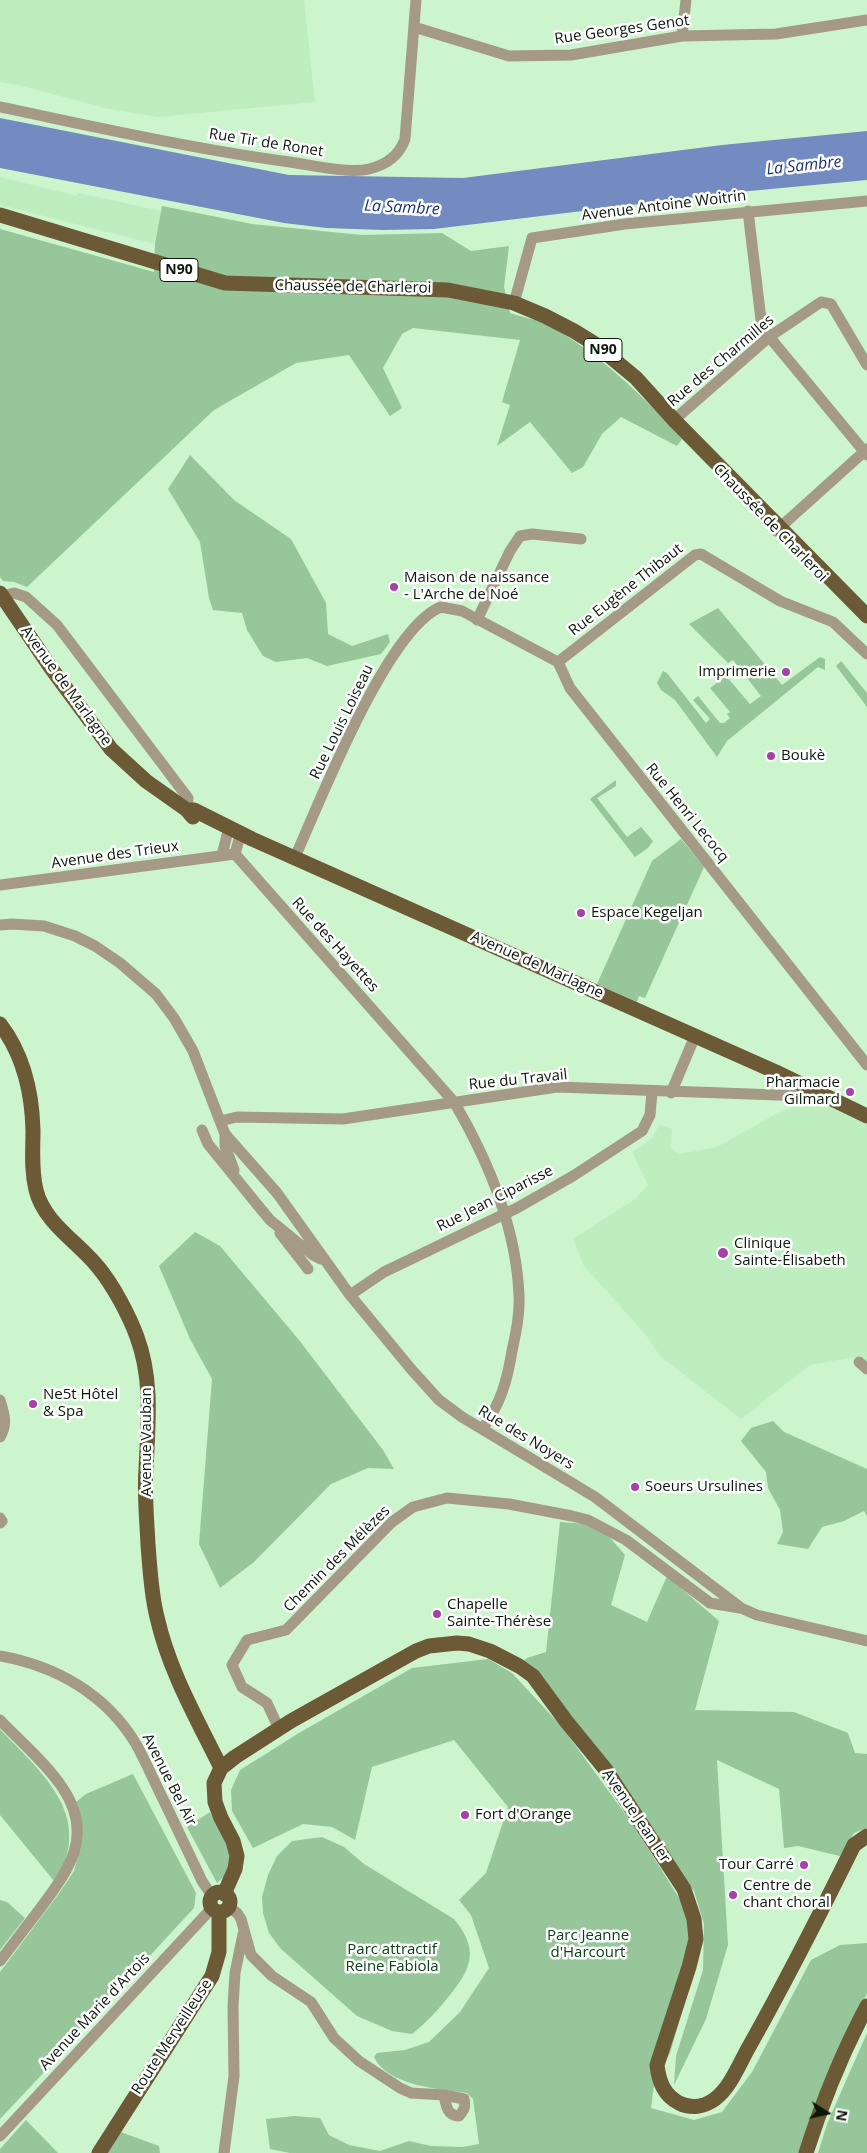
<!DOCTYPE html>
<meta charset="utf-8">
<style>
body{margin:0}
#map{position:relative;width:867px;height:2153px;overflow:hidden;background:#ccf5ce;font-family:"Open Sans",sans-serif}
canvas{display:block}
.north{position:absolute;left:802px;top:2088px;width:50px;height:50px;-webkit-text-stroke:4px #fff;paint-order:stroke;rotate:100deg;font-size:14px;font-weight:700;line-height:20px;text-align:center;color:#0a190b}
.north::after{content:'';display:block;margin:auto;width:18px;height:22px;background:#0a190b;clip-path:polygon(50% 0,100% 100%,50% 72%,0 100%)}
</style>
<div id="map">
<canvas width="867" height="2153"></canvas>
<div class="north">N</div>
</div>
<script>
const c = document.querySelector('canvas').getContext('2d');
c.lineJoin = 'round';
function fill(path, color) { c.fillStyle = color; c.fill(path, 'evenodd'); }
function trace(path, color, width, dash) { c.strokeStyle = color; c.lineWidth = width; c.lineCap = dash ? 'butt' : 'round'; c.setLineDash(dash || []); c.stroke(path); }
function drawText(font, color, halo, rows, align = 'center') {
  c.font = font + ' "Open Sans",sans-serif'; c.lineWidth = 5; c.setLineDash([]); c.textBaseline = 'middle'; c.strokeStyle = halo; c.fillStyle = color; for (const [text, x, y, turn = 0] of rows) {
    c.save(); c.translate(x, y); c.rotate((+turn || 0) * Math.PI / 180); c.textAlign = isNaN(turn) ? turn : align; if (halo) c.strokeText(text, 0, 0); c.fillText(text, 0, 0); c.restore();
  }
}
const built = new Path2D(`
 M 0,0 L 304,0 L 315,102 L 158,117 L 109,109 L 18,85 L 0,82 Z
 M 0,177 L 77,196 L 79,193 L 161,211 L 155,244 L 0,205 Z
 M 803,1103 L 831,1106 L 867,1124 L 867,1362 L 860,1356 L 810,1365 L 741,1419 L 660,1356 L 646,1335 L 584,1266 L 573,1239 L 634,1200 L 648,1185 L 632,1152 L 652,1138 L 659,1125 L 672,1129 L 671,1149 L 680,1154 L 717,1147 L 776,1114 Z`);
const green = new Path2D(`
 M 162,206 L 252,224 L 362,235 L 442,233 L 471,251 L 509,246 L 504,287 L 510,313 C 522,317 536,319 547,324 C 598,353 643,395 682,439 L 677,446 L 621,417 L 602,434 L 583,467 L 572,473 L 530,422 L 497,446 L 510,405 L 502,402 L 520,340 L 413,328 L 402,334 L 383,368 L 402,408 L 390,416 L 349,355 L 296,363 L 214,410 L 27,587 L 14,582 L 3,581 L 0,577 L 0,229 L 154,272 L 155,244 Z
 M 190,455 L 234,500 L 291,539 L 326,603 L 328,634 L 352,646 L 388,634 L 390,642 L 381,654 L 327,666 L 307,658 L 276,662 L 263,656 L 247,630 L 242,613 L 213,610 L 209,598 L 200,542 L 168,489 Z
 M 718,608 L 782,685 L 820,657 L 825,659 L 825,670 L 818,667 L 727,741 L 717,757 L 675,700 L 661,690 L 657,683 L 663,671 L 667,673 L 706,723 L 710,719 L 693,700 L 698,696 L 720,723 L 724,723 L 730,718 L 727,714 L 730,712 L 710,688 L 726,676 L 750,704 L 761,696 L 733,660 L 728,663 L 689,624 Z
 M 841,661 L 867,693 L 867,707 L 836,666 Z
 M 616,780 L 616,786 L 597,798 L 627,837 L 641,827 L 653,841 L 648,848 L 635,857 L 590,799 Z
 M 681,839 L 704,867 L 645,998 L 639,996 L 637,1002 L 597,984 L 652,861 Z
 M 195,1232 L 220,1246 L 299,1340 L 383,1450 L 394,1469 L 368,1468 L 331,1484 L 254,1562 L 220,1588 L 199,1544 L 212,1379 L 190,1339 L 159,1266 Z
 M 773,1421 L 784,1432 L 867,1469 L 867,1516 L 864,1511 L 844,1521 L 822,1527 L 808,1549 L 777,1544 L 783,1532 L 780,1510 L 768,1488 L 766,1472 L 741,1441 L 751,1428 Z
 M 560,1522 L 599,1525 L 625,1555 L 611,1605 L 647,1622 L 667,1576 L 719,1621 L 695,1710 L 794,1712 L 848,1733 L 855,1753 L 867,1754 L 867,1828 L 854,1833 L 840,1856 L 798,1846 L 784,1848 L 779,1789 L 717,1760 L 728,1945 L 706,2019 L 674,2085 L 676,2056 L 703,1970 L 704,1924 L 694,1891 L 522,1662 L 527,1658 L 546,1652 Z
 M 488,1659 L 512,1673 L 562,1727 L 636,1829 L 689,1914 L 692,1936 L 685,2002 L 670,2053 L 654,2085 L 651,2108 L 694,2120 L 722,2112 L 752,2072 L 811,1960 L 840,1945 L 867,1943 L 867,1994 L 850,2023 L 813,2111 L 799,2153 L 290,2153 L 270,2149 L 266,2119 L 294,2116 L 320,2118 L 329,2135 L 349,2145 L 380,2151 L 409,2141 L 431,2146 L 463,2147 L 479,2144 L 473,2099 L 467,2093 C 439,2089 388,2086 374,2057 L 377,2053 L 405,2050 L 429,2042 L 460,2012 L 489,1968 L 471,1915 L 459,1900 L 486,1873 L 508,1807 L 454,1740 L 372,1767 L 355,1840 L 332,1827 L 303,1824 L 253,1848 L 232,1811 L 231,1790 L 240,1770 L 299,1733 L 412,1668 Z
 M 0,1729 C 33,1765 85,1805 65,1861 C 63,1868 58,1875 54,1881 L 0,1815 Z
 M 133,1774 L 196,1893 L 194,1908 L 134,1973 L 99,2004 L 48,2068 L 0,2119 L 0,1972 L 60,1892 L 74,1871 L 82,1839 L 76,1802 L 86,1794 Z
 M 210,1812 L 233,1852 L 226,1875 L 217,1883 L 187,1827 Z
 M 322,1837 L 344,1847 L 364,1864 L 454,1919 C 479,1949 472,1968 450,1995 C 438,2010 427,2022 412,2034 L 392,2031 L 357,2016 L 281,1949 L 269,1933 L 263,1913 L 262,1897 L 268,1875 L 277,1856 L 292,1841 Z
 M 0,1900 L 7,1902 L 25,1918 L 0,1950 Z
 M 867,2033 L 867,2153 L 818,2153 L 827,2124 Z
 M 26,2120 L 58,2153 L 0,2153 L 0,2149 Z
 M 118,2131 L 159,2146 L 160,2153 L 107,2153 Z`);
const water = new Path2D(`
 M 0,118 L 289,175 L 463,178 L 722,145 L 867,131 L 867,180 L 739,192 L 434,229 L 383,230 L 326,228 L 284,223 L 0,168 Z`);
const minor = new Path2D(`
 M 414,27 L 509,56 L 571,55 L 682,36 L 776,34 L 867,20
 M 682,36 L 686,0
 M 0,107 C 96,127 193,149 290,162 C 311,165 349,174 369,169 C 386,165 399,156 405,139 L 416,0
 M 748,211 L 762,328 L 867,455
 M 514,303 L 532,238 L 625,224 L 867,201
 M 674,420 L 769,337 L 821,302 L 831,304 L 867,365
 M 776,531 L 867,449
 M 2,596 L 14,593 L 26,597 L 57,625 L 188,798 L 187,810
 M 477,620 L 510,551 L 520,536 L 532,534 L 581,539
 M 558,662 L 695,555 L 701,554 L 780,601 L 833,622 L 867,654
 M 235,854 L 454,1102 C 488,1160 516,1227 519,1295 C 520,1314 516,1332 512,1351 C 507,1381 501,1403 483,1428
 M 222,855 L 228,831 L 241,832 L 235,854
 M 295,857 C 320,802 387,628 441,607 L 462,611 L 558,662 L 570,688 L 867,1065
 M 0,885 L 235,854
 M 0,925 L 12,924 L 44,926 L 75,936 L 95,946 L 120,963 L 156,994 L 174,1018 L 193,1051 L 225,1134 L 277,1193 L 350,1295 L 411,1369 L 439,1400 L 462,1417 L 595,1497 L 741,1608 L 757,1615 L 867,1641
 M 671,1093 L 695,1036
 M 220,1121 L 237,1117 L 343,1119 L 557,1087 L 805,1096 L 821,1095
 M 202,1130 L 208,1144 L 260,1208 L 270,1220 L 313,1255 L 321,1259
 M 225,1134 L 225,1146 L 234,1170
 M 280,1233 L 308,1269
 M 350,1295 L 384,1272 L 517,1208 L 573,1176 L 642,1131 L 650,1115 L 652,1092
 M 859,1362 L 867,1369
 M 0,1400 C 4,1413 8,1424 0,1437
 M 0,1518 L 2,1521 L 0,1523
 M 0,1656 C 56,1666 106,1694 136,1744 C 146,1762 154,1781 163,1799 C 176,1826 189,1854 202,1881 L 212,1896
 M 0,1720 C 20,1741 46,1763 62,1787 C 95,1835 69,1870 39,1910 C 26,1927 13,1944 0,1961
 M 279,1729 L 267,1703 L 242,1687 L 232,1665 L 247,1640 L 286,1630 L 392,1522 L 413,1507 L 447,1498 L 509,1504 L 572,1516 L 588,1520 L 626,1540 L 710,1603 L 740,1608
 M 229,1907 L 237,1913 L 241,1919 L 251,1955 L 272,1976 L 311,2002 L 334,2038 L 359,2061 L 400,2088 L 411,2093 L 444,2095 L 464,2099 C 466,2107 464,2110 459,2116 C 447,2116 446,2105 444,2095
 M 0,2136 L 212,1908
 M 224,2153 L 234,2076 L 233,2006 L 235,1973 L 243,1934`);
const major = new Path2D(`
 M 0,215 L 225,283 L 448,290 L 514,303 L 545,316 L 574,331 L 595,344 L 636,378 L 674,420 L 867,616
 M 0,593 L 51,668 L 111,749 L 146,781 L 187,810 L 193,817
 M 187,810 L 194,810 L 252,839 L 776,1072 L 867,1116
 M 0,1024 C 23,1054 32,1092 33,1130 C 33,1150 31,1169 36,1190 C 44,1223 78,1242 98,1267 C 113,1285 129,1315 137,1337 C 153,1380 148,1424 146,1469 C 144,1493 147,1520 148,1545 C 150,1568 151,1594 157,1617 C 169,1671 197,1719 221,1768
 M210 1902a10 10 0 1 1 20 0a10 10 0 1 1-20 0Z
 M 224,1894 L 235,1869 L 237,1856 L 233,1841 L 221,1818 L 215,1802 L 214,1783 L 221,1768 L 235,1757 L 291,1721 L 416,1651 L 429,1646 L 457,1643 L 469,1644 L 490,1651 L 519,1666 L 533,1676 L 566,1721 L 606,1770 L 684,1889 L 694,1919 L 696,1939 L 689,1967 L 657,2065 C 659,2082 664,2095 679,2103 C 691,2109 704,2107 715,2099 C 731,2087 740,2062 750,2045 C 787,1979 821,1912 854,1845 L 867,1836
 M 99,2153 L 212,1976 L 219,1952 L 219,1912
 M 806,2153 C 822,2103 842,2053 867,2006`);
const markers = [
 [394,587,5,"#a442a8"],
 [786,672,5,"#a442a8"],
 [771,756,5,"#a442a8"],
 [581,913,5,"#a442a8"],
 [850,1092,5,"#a442a8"],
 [723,1253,6,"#a442a8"],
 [33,1404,5,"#a442a8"],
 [635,1487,5,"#a442a8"],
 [437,1614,5,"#a442a8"],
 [465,1815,5,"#a442a8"],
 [804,1865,5,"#a442a8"],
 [733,1895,5,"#a442a8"]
];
const shields = [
 [179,270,38],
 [603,350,38]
];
const shieldNames = [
 ["N90",179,270],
 ["N90",603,350]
];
const streetNames = [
 ["Rue Georges Genot",622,30,-8],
 ["Rue Tir de Ronet",266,143,9],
 ["Avenue Antoine Woitrin",664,206,-7],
 ["Chaussée de Charleroi",353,287,1],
 ["Rue des Charmilles",721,361,-40],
 ["Chaussée de Charleroi",770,523,46],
 ["Rue Eugène Thibaut",626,590,-38],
 ["Avenue de Marlagne",66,686,54],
 ["Rue Louis Loiseau",342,722,-64],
 ["Rue Henri Lecocq",687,813,51],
 ["Avenue des Trieux",115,855,-8],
 ["Rue des Hayettes",335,945,48],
 ["Avenue de Marlagne",537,965,24],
 ["Rue du Travail",518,1080,-6],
 ["Rue Jean Ciparisse",495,1199,-27],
 ["Rue des Noyers",526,1438,31],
 ["Avenue Vauban",147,1442,-90],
 ["Chemin des Mélèzes",337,1559,-45],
 ["Avenue Bel Air",169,1780,63],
 ["Avenue Jean Ier",636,1816,56],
 ["Avenue Marie d'Artois",95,2012,-47],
 ["Route Merveilleuse",172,2037,-57]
];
const poiNames = [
 ["Maison de naissance",404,578],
 ["- L'Arche de Noé",404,595],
 ["Imprimerie",776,672,"right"],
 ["Boukè",781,756],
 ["Espace Kegeljan",591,913],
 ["Pharmacie",840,1083,"right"],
 ["Gilmard",840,1100,"right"],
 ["Clinique",734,1244],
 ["Sainte-Élisabeth",734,1261],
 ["Ne5t Hôtel",43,1395],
 ["& Spa",43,1412],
 ["Soeurs Ursulines",645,1487],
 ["Chapelle",447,1605],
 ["Sainte-Thérèse",447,1622],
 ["Fort d'Orange",475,1815],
 ["Tour Carré",794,1865,"right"],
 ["Centre de",743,1886],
 ["chant choral",743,1903]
];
const parkNames = [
 ["Parc Jeanne",588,1936],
 ["d'Harcourt",588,1953],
 ["Parc attractif",392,1950],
 ["Reine Fabiola",392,1967]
];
const waterNames = [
 ["La Sambre",804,166,-6],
 ["La Sambre",402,208,3]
];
fill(built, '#beedc0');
fill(green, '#96c699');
fill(water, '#748bc1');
trace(minor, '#a49a86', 11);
trace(major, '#6b5a35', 15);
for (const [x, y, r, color] of markers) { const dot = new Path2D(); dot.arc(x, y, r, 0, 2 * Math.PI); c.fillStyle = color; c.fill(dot); trace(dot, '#fff', 2); }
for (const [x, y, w] of shields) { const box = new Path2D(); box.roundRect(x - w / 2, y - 11.5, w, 23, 4); c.fillStyle = '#fff'; c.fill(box); trace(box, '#0a190b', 1); }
drawText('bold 14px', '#0a190b', null, shieldNames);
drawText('15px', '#0a190b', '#fff', streetNames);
drawText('15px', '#0a190b', '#fff', poiNames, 'left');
drawText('15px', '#0a4115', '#fff', parkNames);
drawText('italic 16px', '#1b3172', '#fff', waterNames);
</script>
